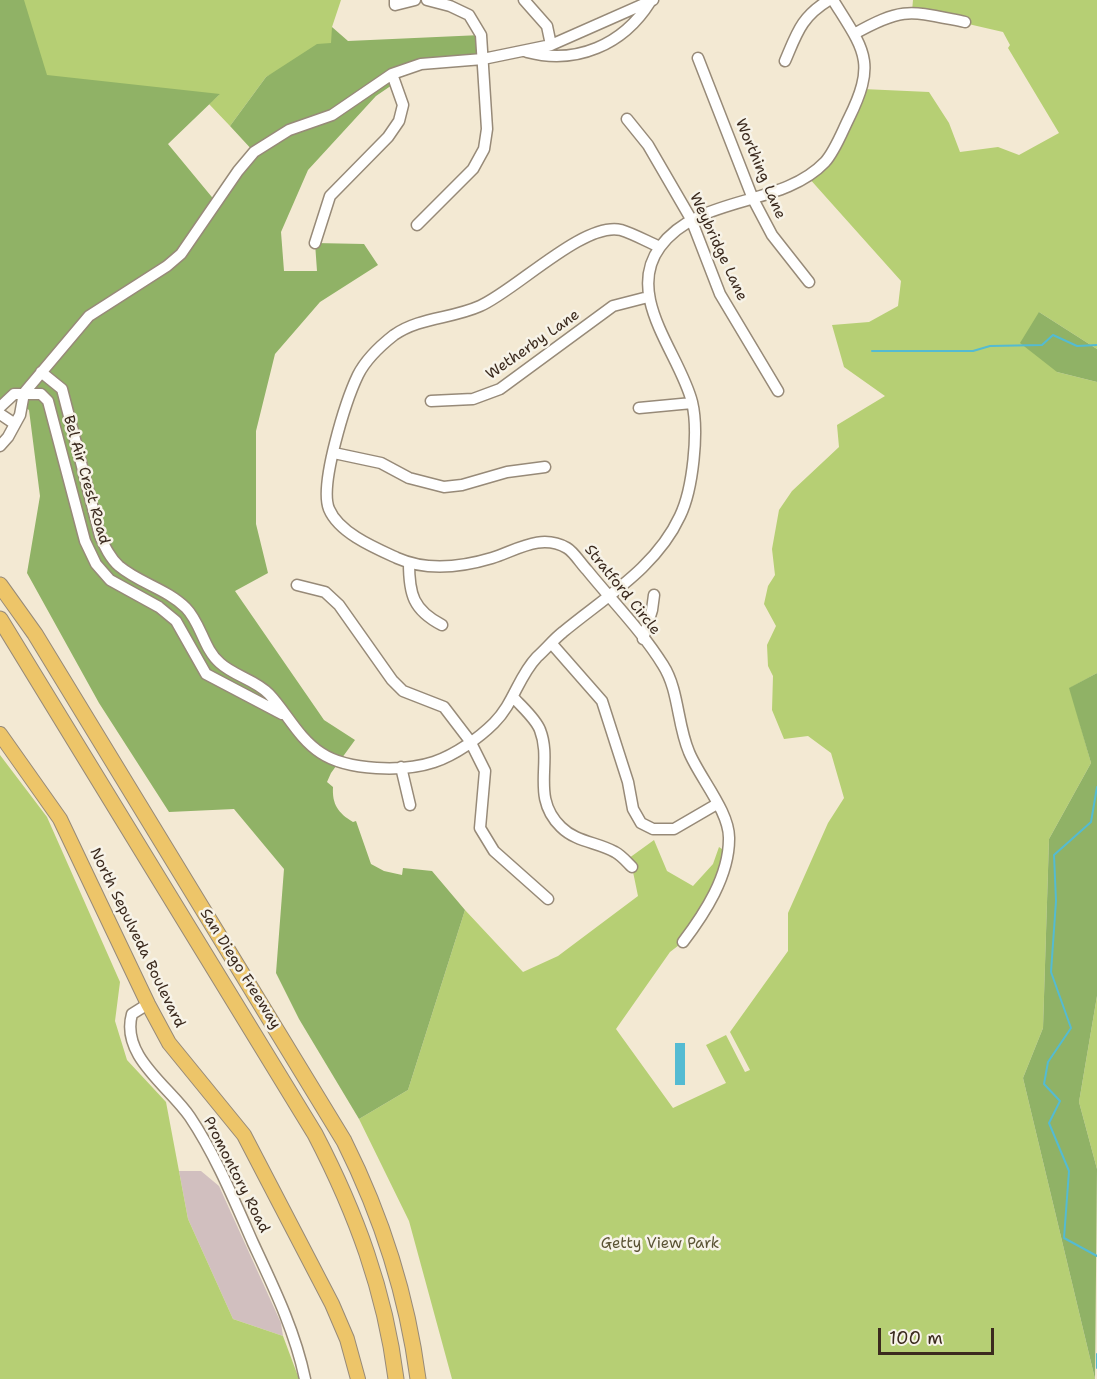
<!DOCTYPE html>
<style>
body{margin:0}
#map{position:relative;width:1097px;height:1379px;overflow:hidden;background:#f3e9d3;font-family:"Shantell Sans",sans-serif}
canvas{display:block}
.scale{position:absolute;left:878px;top:1328px;width:116px;height:27px;box-sizing:border-box;border:3px solid #3b2a1e;border-top:0;padding-left:8px;font-size:18px;line-height:21px;white-space:nowrap;color:#3b2a1e;-webkit-text-stroke:4px #f7f3e8;paint-order:stroke}
</style>
<div id="map">
<canvas width="1097" height="1379"></canvas>
<div class="scale">100 m</div>
</div>
<script>
const c = document.querySelector('canvas').getContext('2d');
c.lineJoin = 'round';
function fill(path, color) { c.fillStyle = color; c.fill(path, 'evenodd'); }
function trace(path, color, width, dash) { c.strokeStyle = color; c.lineWidth = width; c.lineCap = dash ? 'butt' : 'round'; c.setLineDash(dash || []); c.stroke(path); }
function drawText(font, color, halo, rows, align = 'center') {
  c.font = font + ' "Shantell Sans",sans-serif'; c.lineWidth = 5; c.setLineDash([]); c.textBaseline = 'middle'; c.strokeStyle = halo; c.fillStyle = color; for (const [text, x, y, turn = 0] of rows) {
    c.save(); c.translate(x, y); c.rotate((+turn || 0) * Math.PI / 180); c.textAlign = isNaN(turn) ? turn : align; if (halo) c.strokeText(text, 0, 0); c.fillText(text, 0, 0); c.restore();
  }
}
const industrial = new Path2D(`
 M 179,1171 L 201,1171 L 219,1186 L 281,1323 L 283,1336 L 233,1319 L 188,1219 Z`);
const green = new Path2D(`
 M 14,0 L 341,0 L 332,27 L 332,43 L 266,77 L 230,126 L 209,104 L 220,94 L 86,190 Z
 M 913,0 L 1097,0 L 1097,349 L 1039,312 L 1057,372 L 1097,382 L 1097,673 L 1070,688 L 1091,763 L 1049,839 L 1043,1028 L 1023,1078 L 1095,1379 L 452,1379 L 409,1221 L 359,1119 L 408,1090 L 465,910 L 523,972 L 558,956 L 638,896 L 632,867 L 625,861 L 654,840 L 667,871 L 693,886 L 713,864 L 719,847 L 728,853 L 723,873 L 683,942 L 670,952 L 616,1029 L 673,1108 L 726,1083 L 706,1045 L 726,1035 L 745,1072 L 750,1070 L 730,1032 L 788,951 L 788,913 L 828,823 L 844,798 L 831,753 L 808,736 L 784,739 L 772,710 L 773,676 L 768,666 L 767,645 L 776,626 L 764,604 L 768,586 L 775,575 L 772,549 L 779,510 L 792,491 L 839,447 L 837,425 L 885,396 L 844,367 L 832,325 L 869,322 L 898,306 L 901,281 L 808,177 L 828,160 L 863,89 L 929,92 L 949,123 L 960,152 L 998,147 L 1019,155 L 1059,133 L 1008,48 L 1010,45 L 1003,32 L 912,11 Z
 M 0,755 L 47,817 L 120,982 L 115,1021 L 127,1060 L 166,1102 L 188,1219 L 233,1319 L 283,1336 L 299,1379 L 0,1379 Z
 M 1097,996 L 1097,1169 L 1079,1102 Z`);
const forest = new Path2D(`
 M 0,0 L 24,0 L 47,75 L 220,94 L 168,144 L 216,202 L 254,152 L 230,126 L 266,77 L 317,44 L 331,43 L 332,27 L 348,41 L 481,35 L 483,59 L 392,74 L 395,83 L 376,96 L 308,170 L 281,232 L 284,271 L 317,271 L 315,243 L 364,244 L 378,265 L 320,302 L 275,354 L 256,431 L 256,524 L 268,573 L 235,591 L 324,720 L 355,740 L 331,773 L 327,782 L 333,787 C 332,804 338,813 353,822 L 356,821 L 371,864 L 384,871 L 402,875 L 403,868 L 432,871 L 465,910 L 408,1090 L 359,1119 L 299,1019 L 276,973 L 284,869 L 234,809 L 169,812 L 99,703 L 27,573 L 40,496 L 29,410 L 9,396 L 0,401 Z
 M 1039,312 L 1097,349 L 1097,382 L 1057,372 L 1020,343 Z
 M 1097,673 L 1097,996 L 1079,1102 L 1097,1169 L 1095,1379 L 1023,1078 L 1043,1028 L 1049,839 L 1091,763 L 1069,688 Z`);
const water = new Path2D(`
 M 675,1043 L 685,1043 L 685,1085 L 675,1085 Z`);
const stream = new Path2D(`
 M 872,351 L 973,351 L 990,346 L 1042,345 L 1053,335 L 1077,346 L 1097,345
 M 1097,787 L 1091,822 L 1054,855 L 1056,901 L 1051,972 L 1071,1028 L 1048,1062 L 1044,1084 L 1060,1101 L 1049,1123 L 1069,1171 L 1064,1238 L 1097,1256
 M 1097,1354 L 1097,1368`);
const minor = new Path2D(`
 M 395,0 L 395,5 L 415,0
 M 524,0 L 547,26 L 551,45
 M 854,34 C 904,6 910,11 965,22
 M 527,52 C 576,65 623,45 650,2
 M 698,58 L 753,199 L 772,235 L 809,282
 M 785,61 C 797,33 801,17 829,0
 M 627,119 L 648,145 L 691,219 L 720,294 L 778,391
 M 417,225 L 473,169 L 484,149 L 487,129 L 481,35 L 469,15 L 450,6 L 427,0
 M 315,243 L 330,196 L 388,137 L 399,121 L 403,105 L 392,74
 M 660,247 C 648,242 634,234 621,230 C 584,221 515,291 480,306 C 451,319 420,317 394,335 C 380,346 366,359 358,375 C 346,400 319,485 329,509 C 339,533 375,548 397,558 C 426,571 462,567 492,558 C 517,550 541,533 567,548 C 574,552 581,564 587,570 C 612,601 642,631 663,665 C 679,690 677,724 689,752 C 699,777 730,812 729,839 C 729,876 705,913 683,942
 M 41,372 L 62,389 L 100,536 C 105,547 110,558 119,566 C 139,583 167,589 186,608 C 201,623 204,650 220,663 C 234,676 256,680 269,694 C 287,713 298,738 321,753 C 348,771 404,772 434,762 C 455,755 479,738 494,723 C 514,703 518,677 537,657 C 546,649 554,639 563,632 C 605,597 656,568 680,516 C 693,489 699,431 692,402 C 680,354 624,296 660,247 C 699,194 781,208 825,162 C 835,151 842,132 849,118 C 877,61 864,50 833,0
 M 431,401 L 473,399 L 500,389 L 613,306 L 648,297
 M 0,407 L 14,394 L 41,394 L 48,401 L 85,541 L 96,564 L 110,580 L 159,607 L 176,621 L 206,674 L 282,714
 M 639,408 L 692,403
 M 0,414 L 15,424
 M 0,446 L 8,437 L 20,415 L 24,393 L 89,316 L 167,266 L 181,254 L 238,171 L 254,152 L 289,130 L 332,115 L 392,74 L 421,64 L 483,59 L 551,45 L 653,0
 M 334,453 L 381,463 L 409,478 L 444,487 L 462,485 L 507,472 L 545,467
 M 409,563 C 409,594 413,610 442,625
 M 297,585 L 325,592 L 339,605 L 392,680 L 403,691 L 444,707 L 470,741 L 485,771 L 480,828 L 494,851 L 548,899
 M 643,639 L 652,610 L 654,595
 M 552,644 L 602,701 L 628,782 L 633,809 L 641,823 L 653,829 L 674,829 L 717,804
 M 514,698 C 522,707 536,719 540,730 C 553,763 530,797 561,827 C 576,842 597,842 615,852 C 621,855 627,862 632,867
 M 401,767 L 410,805
 M 148,1004 L 132,1014 C 120,1056 170,1087 190,1117 C 216,1156 234,1200 253,1243 C 274,1288 295,1331 305,1379`);
const major = new Path2D(`
 M 0,734 L 60,819 L 148,1004 L 169,1043 L 244,1135 L 332,1304 L 347,1339 L 358,1379`);
const highway = new Path2D(`
 M 0,585 L 35,634 L 344,1141 C 382,1217 407,1295 418,1379
 M 0,619 L 315,1134 C 356,1213 385,1291 396,1379`);
const streetNames = [
 ["Worthing Lane",760,169,67],
 ["Weybridge Lane",718,247,65],
 ["Wetherby Lane",533,345,-35],
 ["Bel Air Crest Road",86,480,74],
 ["Stratford Circle",622,590,51],
 ["North Sepulveda Boulevard",137,938,64],
 ["San Diego Freeway",240,969,58],
 ["Promontory Road",236,1175,63]
];
const parkNames = [
 ["Getty View Park",660,1244]
];
fill(industrial, '#d1bfbf');
fill(green, '#b6cf74');
fill(forest, '#90b266');
fill(water, '#54bbd2');
trace(stream, '#54bbd2', 2);
trace(minor, '#978a78', 13);
trace(major, '#978a78', 16);
trace(highway, '#978a78', 17);
trace(minor, '#fff', 10);
trace(major, '#edc569', 14);
trace(highway, '#edc569', 15);
drawText('15px', '#3b2a1e', '#f7f3e8', streetNames);
drawText('15px', '#5a5334', '#f7f3e8', parkNames);
</script>
